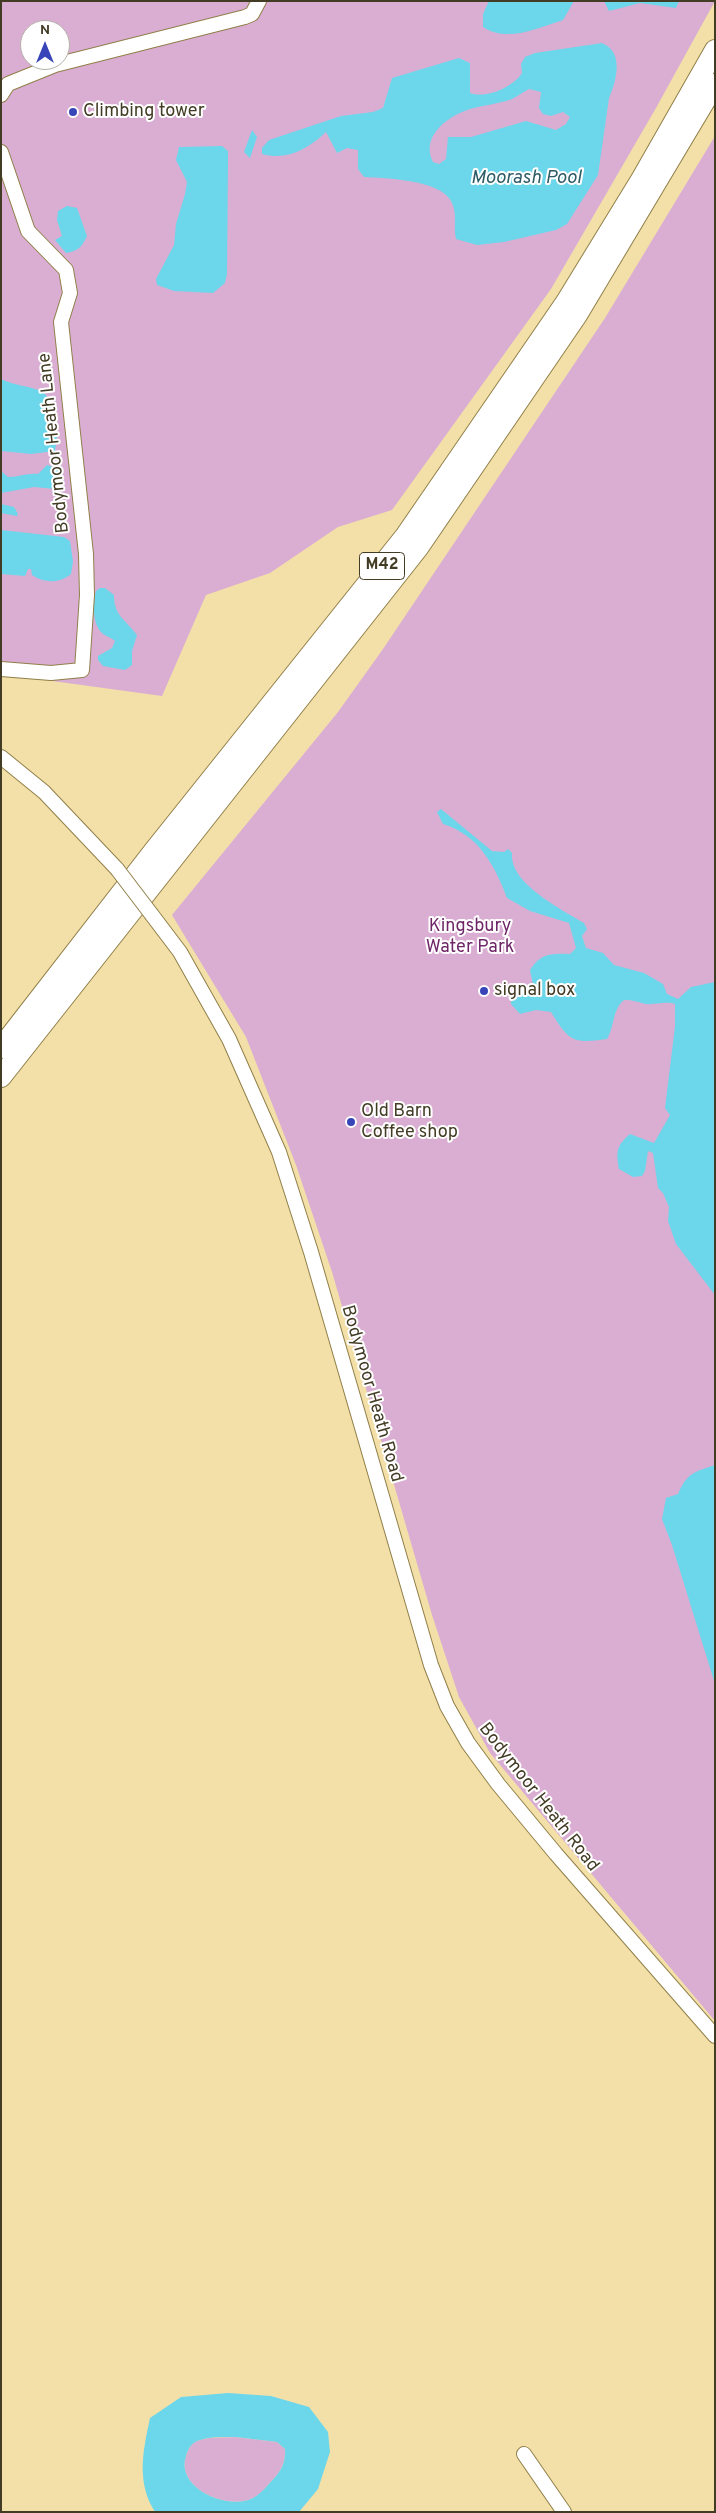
<!DOCTYPE html>
<style>
body{margin:0}
#map{position:relative;width:716px;height:2513px;overflow:hidden;background:#f3e0a8;font-family:Overpass,sans-serif}
canvas{display:block}
.frame{position:absolute;inset:0;border:2px solid #433c25;pointer-events:none}
.north{position:absolute;left:20px;top:20px;width:50px;height:50px;box-sizing:border-box;background:#fff;border:1px solid #b4b1a8;border-radius:50%;rotate:0deg;font-size:14px;font-weight:700;line-height:20px;text-align:center;color:#433c25}
.north::after{content:'';display:block;margin:auto;width:18px;height:22px;background:#3845b8;clip-path:polygon(50% 0,100% 100%,50% 72%,0 100%)}
</style>
<div id="map">
<canvas width="716" height="2513"></canvas>
<div class="frame"></div>
<div class="north">N</div>
</div>
<script>
const c = document.querySelector('canvas').getContext('2d');
c.lineJoin = 'round';
function fill(path, color) { c.fillStyle = color; c.fill(path, 'evenodd'); }
function trace(path, color, width, dash) { c.strokeStyle = color; c.lineWidth = width; c.lineCap = dash ? 'butt' : 'round'; c.setLineDash(dash || []); c.stroke(path); }
function drawText(font, color, halo, rows, align = 'center') {
  c.font = font + ' Overpass,sans-serif'; c.lineWidth = 4; c.setLineDash([]); c.textBaseline = 'middle'; c.strokeStyle = halo; c.fillStyle = color; for (const [text, x, y, turn = 0] of rows) {
    c.save(); c.translate(x, y); c.rotate((+turn || 0) * Math.PI / 180); c.textAlign = isNaN(turn) ? turn : align; if (halo) c.strokeText(text, 0, 0); c.fillText(text, 0, 0); c.restore();
  }
}
const green = new Path2D(`
 M 1,1 L 715,1 L 656,108 L 551,289 L 392,510 L 338,527 L 270,573 L 206,595 L 162,696 L 1,674 ZM 30,30 L 60,30 L 60,60 L 30,60 Z
 M 715,136 L 715,2021 L 490,1753 L 459,1697 L 432,1615 L 332,1272 L 296,1165 L 246,1037 L 172,915 L 338,712 L 383,649 L 605,318 Z
 M 236,2437 L 277,2442 L 285,2449 C 286,2466 279,2473 268,2485 C 264,2490 259,2495 253,2498 C 228,2511 175,2488 186,2456 C 188,2449 191,2444 197,2441 C 209,2436 224,2438 236,2437 Z`);
const water = new Path2D(`
 M 489,1 L 574,1 L 563,20 C 538,28 507,43 483,27 L 483,14 Z
 M 604,1 L 679,1 L 676,8 L 640,3 L 609,11 Z
 M 602,43 C 624,52 617,80 609,98 L 598,175 L 567,224 L 556,230 L 504,242 L 477,245 L 456,239 C 453,226 458,214 451,201 C 440,180 386,178 364,177 L 358,169 L 358,150 L 347,148 L 337,153 L 326,132 C 308,149 287,161 262,154 L 262,148 L 269,140 L 341,116 L 373,112 L 383,108 L 392,78 L 459,58 L 470,63 L 470,93 C 487,99 513,87 522,73 L 521,64 L 525,57 L 535,53 ZM 529,89 L 541,92 L 539,108 L 543,114 L 551,116 L 563,112 L 570,117 L 566,124 L 556,130 L 526,121 L 471,137 L 448,137 L 446,159 L 439,164 L 433,162 C 420,136 448,116 470,109 C 483,105 499,104 512,99 C 518,96 523,92 529,89 Z
 M 252,130 L 257,137 L 250,158 L 244,152 Z
 M 222,146 L 228,151 L 228,163 L 227,274 L 225,283 L 213,293 L 174,291 L 157,285 L 156,279 L 174,245 L 176,224 L 185,194 L 187,182 L 176,160 L 179,147 Z
 M 67,206 L 77,208 L 87,236 C 82,247 78,251 66,253 L 55,240 L 62,236 L 57,220 L 58,211 Z
 M 1,379 C 28,392 58,381 50,424 L 57,436 L 55,451 L 31,454 L 1,451 Z
 M 47,465 C 60,469 64,471 63,485 L 55,489 L 34,487 L 1,493 L 1,471 L 8,477 C 19,477 27,473 38,474 Z
 M 1,504 L 14,507 L 18,514 L 17,516 L 1,513 Z
 M 1,530 L 64,537 L 70,541 L 73,562 L 71,574 C 59,584 44,583 32,575 L 31,569 L 28,569 L 25,576 L 1,574 Z
 M 100,588 L 105,588 L 114,595 C 114,616 125,619 137,635 L 132,651 L 132,665 L 125,670 L 103,666 L 98,660 L 98,656 L 112,648 L 115,641 C 111,637 104,636 101,632 C 92,622 93,602 96,591 Z
 M 441,809 L 492,851 L 504,852 L 508,849 L 512,853 C 509,883 561,909 584,923 L 587,929 L 582,936 L 586,948 L 603,953 L 614,965 L 644,973 L 663,984 L 667,994 L 678,999 L 691,987 L 715,982 L 715,1295 L 676,1244 L 668,1221 L 669,1207 L 663,1193 L 658,1188 L 653,1153 L 648,1151 L 645,1171 L 642,1176 L 633,1177 L 619,1169 C 616,1152 616,1146 630,1134 L 654,1143 L 670,1115 L 665,1108 L 675,1026 L 675,1004 C 664,1001 656,1005 645,1004 C 638,1002 633,1000 624,1000 C 612,1010 615,1026 607,1039 C 572,1044 569,1041 551,1012 L 536,1010 L 520,1014 L 511,1004 C 512,989 521,991 533,985 L 530,970 C 540,953 552,953 570,954 L 576,948 L 569,923 L 530,911 L 507,898 C 495,866 479,835 443,824 L 437,812 Z
 M 715,1465 L 715,1684 L 672,1545 L 662,1519 L 666,1498 L 678,1494 C 687,1473 694,1472 715,1465 Z
 M 228,2393 L 271,2396 L 309,2407 L 328,2432 L 330,2452 L 318,2489 L 299,2512 L 155,2512 C 136,2482 143,2451 150,2418 L 181,2397 ZM 236,2437 L 277,2442 L 285,2449 C 286,2466 279,2473 268,2485 C 264,2490 258,2495 253,2498 C 228,2511 175,2488 186,2456 C 188,2449 191,2444 197,2441 C 209,2436 224,2437 236,2437 Z`);
const minor = new Path2D(`
 M 1,95 L 8,84 L 55,65 L 245,17 L 252,14 L 259,1
 M 1,152 L 28,231 L 66,270 L 70,293 L 61,322 L 86,554 L 87,595 L 82,670 L 51,673 L 1,669
 M 1,757 L 44,792 L 117,869
 M 152,915 L 180,952 L 229,1039 L 279,1152 L 311,1252 L 431,1665 L 447,1706 L 468,1743 L 498,1784 L 556,1854 L 715,2036
 M 524,2454 L 564,2512`);
const highway = new Path2D(`
 M 1,1048 L 153,852 L 406,535 L 566,302 L 642,178 L 715,50
 M 1,1077 L 418,548 L 577,315 L 715,84`);
const minorBridge = new Path2D(`
 M 117,869 L 152,915`);
const markers = [
 [73,112,5,"#3845b8"],
 [484,991,5,"#3845b8"],
 [351,1122,5,"#3845b8"]
];
const shields = [
 [382,566,45]
];
const shieldNames = [
 ["M42",382,566]
];
const poiNames = [
 ["Climbing tower",83,112],
 ["signal box",494,991],
 ["Old Barn",361,1112],
 ["Coffee shop",361,1133]
];
const streetNames = [
 ["Bodymoor Heath Lane",55,443,-96],
 ["Bodymoor Heath Road",371,1394,74],
 ["Bodymoor Heath Road",538,1798,52]
];
const parkNames = [
 ["Kingsbury",470,927],
 ["Water Park",470,948]
];
const waterNames = [
 ["Moorash Pool",526,179]
];
fill(green, '#daaed3');
fill(water, '#6cd6eb');
trace(minor, '#907f49', 16);
trace(highway, '#907f49', 22);
trace(minor, '#fff', 14);
trace(highway, '#fff', 20);
trace(minorBridge, '#907f49', 16, []);
trace(minorBridge, '#fff', 14);
for (const [x, y, r, color] of markers) { const dot = new Path2D(); dot.arc(x, y, r, 0, 2 * Math.PI); c.fillStyle = color; c.fill(dot); trace(dot, '#fff', 2); }
for (const [x, y, w] of shields) { const box = new Path2D(); box.roundRect(x - w / 2, y - 13.5, w, 27, 4); c.fillStyle = '#fff'; c.fill(box); trace(box, '#433c25', 1); }
drawText('bold 16px', '#433c25', null, shieldNames);
drawText('18px', '#433c25', '#fff', poiNames, 'left');
drawText('18px', '#433c25', '#fff', streetNames);
drawText('18px', '#6f2667', '#fff', parkNames);
drawText('italic 19px', '#2d5b65', '#fff', waterNames);
</script>
